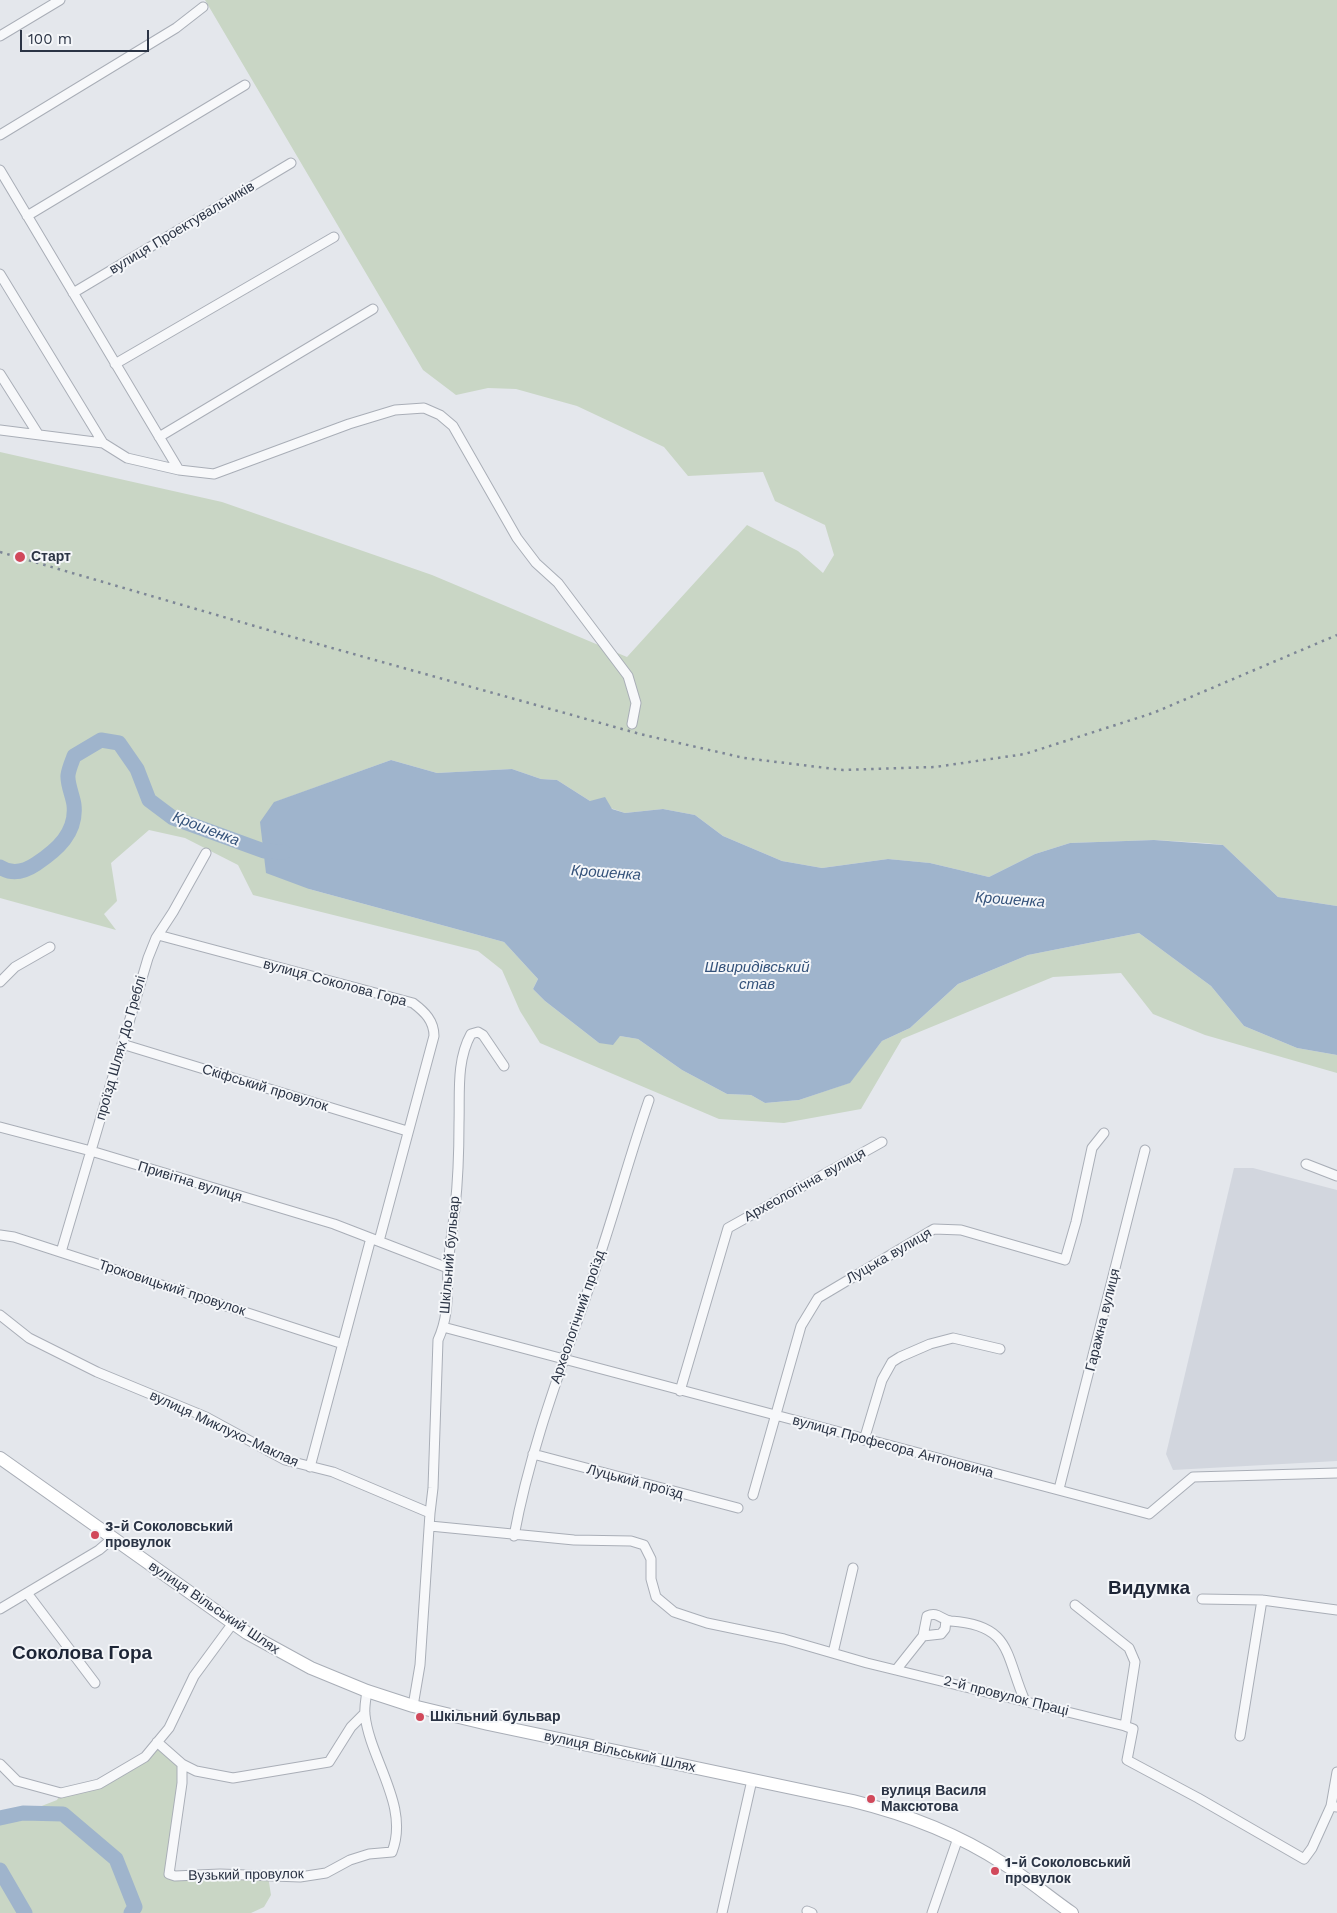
<!DOCTYPE html>
<meta charset="utf-8">
<style>
body{margin:0}
#map{position:relative;width:1337px;height:1913px;overflow:hidden;background:#e4e7ec;font-family:"Work Sans",sans-serif}
canvas{display:block}
.scale{position:absolute;left:20px;top:30px;width:129px;height:22px;box-sizing:border-box;border:2px solid #2b3445;border-top:0;padding-left:6px;font-size:15px;line-height:18px;white-space:nowrap;color:#2b3445;-webkit-text-stroke:4px #f4f6f9;paint-order:stroke}
</style>
<div id="map">
<canvas width="1337" height="1913"></canvas>
<div class="scale">100 m</div>
</div>
<script>
const c = document.querySelector('canvas').getContext('2d');
c.lineJoin = 'round';
function fill(path, color) { c.fillStyle = color; c.fill(path, 'evenodd'); }
function trace(path, color, width, dash) { c.strokeStyle = color; c.lineWidth = width; c.lineCap = dash ? 'butt' : 'round'; c.setLineDash(dash || []); c.stroke(path); }
function drawText(font, color, halo, rows, align = 'center') {
  c.font = font + ' "Work Sans",sans-serif'; c.lineWidth = 4; c.setLineDash([]); c.textBaseline = 'middle'; c.strokeStyle = halo; c.fillStyle = color; for (const [text, x, y, turn = 0] of rows) {
    c.save(); c.translate(x, y); c.rotate((+turn || 0) * Math.PI / 180); c.textAlign = isNaN(turn) ? turn : align; if (halo) c.strokeText(text, 0, 0); c.fillText(text, 0, 0); c.restore();
  }
}
const built = new Path2D(`
 M 1234,1168 L 1253,1168 L 1337,1190 L 1337,1461 L 1173,1470 L 1166,1454 Z`);
const green = new Path2D(`
 M 205,0 L 1337,0 L 1337,906 L 1278,897 L 1223,845 L 1205,843 L 1154,840 L 1070,843 L 1035,854 L 989,877 L 930,863 L 888,859 L 822,868 L 782,861 L 723,836 L 695,815 L 663,809 L 625,813 L 590,801 L 557,780 L 541,779 L 512,769 L 437,773 L 391,760 L 275,802 L 309,889 L 504,942 L 538,979 L 533,989 L 545,1001 L 599,1043 L 620,1036 L 638,1039 L 682,1070 L 727,1094 L 751,1095 L 765,1103 L 799,1100 L 849,1083 L 882,1041 L 910,1028 L 958,984 L 1028,955 L 1139,933 L 1211,986 L 1244,1026 L 1297,1048 L 1337,1055 L 1337,1073 L 1205,1035 L 1153,1014 L 1121,973 L 1053,977 L 902,1039 L 861,1109 L 784,1123 L 719,1119 L 540,1043 L 520,1011 L 502,970 L 478,951 L 253,895 L 238,865 L 185,838 L 149,830 L 111,863 L 117,901 L 104,914 L 116,930 L 0,898 L 0,452 L 222,502 L 432,575 L 627,657 L 747,525 L 798,551 L 823,573 L 834,555 L 825,525 L 775,501 L 763,472 L 688,476 L 664,447 L 577,406 L 516,389 L 488,388 L 456,395 L 423,370 Z
 M 157,1742 L 182,1764 L 169,1874 L 268,1876 L 271,1895 L 264,1907 L 251,1913 L 0,1913 L 0,1818 L 23,1813 L 21,1814 L 57,1800 L 61,1793 L 99,1784 L 145,1757 Z`);
const water = new Path2D(`
 M 391,760 L 437,773 L 512,769 L 541,779 L 557,780 L 590,801 L 605,797 L 612,809 L 625,813 L 663,809 L 695,815 L 723,836 L 782,861 L 822,868 L 888,859 L 930,863 L 989,877 L 1035,854 L 1070,843 L 1154,840 L 1223,845 L 1278,897 L 1337,906 L 1337,1055 L 1297,1048 L 1244,1026 L 1211,986 L 1139,933 L 1028,955 L 958,984 L 910,1028 L 882,1041 L 850,1083 L 799,1100 L 765,1103 L 751,1095 L 727,1094 L 682,1070 L 638,1039 L 620,1036 L 613,1045 L 599,1043 L 545,1001 L 533,989 L 538,979 L 504,942 L 309,889 L 266,873 L 260,822 L 274,802 Z`);
const river = new Path2D(`
 M 0,867 C 12,875 24,872 36,864 C 57,850 77,833 74,805 C 73,796 67,784 68,775 C 69,768 72,762 74,756 L 101,740 L 119,743 L 137,769 L 149,800 L 173,818 L 264,851 L 284,852
 M 0,1818 L 23,1813 L 63,1814 L 116,1859 L 135,1907 L 131,1913
 M 0,1870 L 25,1913`);
const street = new Path2D(`
 M 0,36 L 60,0
 M 0,135 L 176,28 L 203,7
 M 0,170 L 179,470
 M 27,216 L 245,85
 M 0,274 L 103,443 L 127,458 L 179,470 L 214,474 L 349,424 L 395,410 L 424,408 L 440,415 L 453,426 L 517,538 L 536,563 L 558,583 L 628,676 L 636,703 L 632,724
 M 73,293 L 291,163
 M 115,364 L 334,237
 M 0,374 L 38,434
 M 0,430 L 103,443
 M 159,437 L 373,309
 M 158,935 L 413,1003 C 425,1012 434,1021 434,1036 L 379,1241
 M 0,982 L 15,967 L 50,947
 M 122,1044 L 407,1131
 M 0,1127 L 91,1151 L 334,1224 L 448,1268
 M 1306,1164 L 1337,1176
 M 0,1235 L 14,1237 L 343,1344
 M 61,1252 L 148,958 L 156,938 L 173,912 L 206,853
 M 0,1315 L 29,1338 L 97,1372 L 206,1417 L 285,1460 L 333,1472 L 430,1513
 M 443,1327 L 1149,1514 L 1193,1477 L 1337,1473
 M 680,1391 L 728,1228 L 882,1142
 M 864,1440 L 882,1380 L 892,1362 L 900,1357 L 930,1344 L 953,1338 L 1000,1349
 M 533,1454 L 738,1508
 M 310,1467 L 371,1238
 M 1059,1489 L 1145,1150
 M 753,1495 L 801,1326 L 818,1298 L 934,1229 L 961,1230 L 1065,1260 L 1076,1222 L 1092,1148 L 1104,1133
 M 430,1526 L 574,1540 L 631,1541 L 644,1545 L 651,1559 L 651,1579 L 656,1597 L 674,1612 L 707,1623 L 784,1639 L 867,1663 L 1125,1726 L 1133,1729 L 1127,1760 L 1198,1798 L 1304,1859 L 1312,1848 L 1331,1806
 M 514,1536 C 531,1443 566,1356 596,1267 C 615,1211 630,1155 649,1100
 M 27,1593 L 95,1683
 M 1202,1599 L 1262,1600 L 1337,1610
 M 1075,1605 L 1129,1648 L 1135,1662 L 1125,1726
 M 0,1609 L 99,1550 L 113,1538
 M 923,1636 L 941,1634 L 945,1629 L 946,1620
 M 833,1653 L 853,1568
 M 896,1670 L 923,1636 L 927,1616 C 938,1611 941,1620 951,1621 C 1012,1625 1005,1655 1025,1701
 M 413,1706 L 420,1665 L 430,1513 L 433,1488 L 438,1340 C 449,1316 447,1294 448,1269 C 449,1248 453,1228 455,1208 C 458,1180 459,1151 459,1123 C 460,1094 456,1061 471,1034 L 478,1032 L 483,1035 L 504,1066
 M 1240,1736 L 1262,1600
 M 157,1742 L 182,1764 L 182,1783 L 169,1874 L 175,1876 L 220,1874 L 300,1877 L 326,1873 L 350,1860 L 369,1854 L 392,1852 C 410,1806 370,1760 365,1715 C 364,1707 366,1699 367,1691
 M 0,1764 L 17,1781 L 61,1793 L 99,1784 L 145,1757 L 169,1728 L 194,1676 L 233,1623
 M 182,1764 L 196,1771 L 233,1778 L 329,1762 L 351,1727 L 365,1713
 M 1337,1772 L 1331,1806 L 1337,1807
 M 807,1911 L 812,1913
 M 722,1913 L 752,1780
 M 932,1913 L 958,1838`);
const secondary = new Path2D(`
 M 0,1458 L 247,1633 L 311,1668 L 367,1691 L 413,1706 L 488,1724 L 853,1801 C 906,1814 958,1834 1004,1864 C 1028,1879 1049,1897 1072,1913`);
const rail = new Path2D(`
 M 0,552 L 289,636 L 640,734 L 744,758 L 843,770 L 935,767 L 1025,754 L 1153,713 L 1337,635`);
const markers = [
 [20,557,6,"#d1495b"],
 [95,1535,5,"#d1495b"],
 [420,1717,5,"#d1495b"],
 [871,1799,5,"#d1495b"],
 [995,1871,5,"#d1495b"]
];
const streetNames = [
 ["вулиця Проектувальників",182,228,-31],
 ["вулиця Соколова Гора",335,983,15],
 ["проїзд Шлях До Греблі",121,1048,-74],
 ["Скіфський провулок",265,1088,17],
 ["Привітна вулиця",190,1182,17],
 ["Археологічна вулиця",805,1185,-29],
 ["Шкільний бульвар",450,1255,-85],
 ["Луцька вулиця",889,1256,-30],
 ["Троковицький провулок",172,1288,18],
 ["Археологічний проїзд",578,1317,-71],
 ["Гаражна вулиця",1103,1320,-76],
 ["вулиця Миклухо-Маклая",224,1429,25],
 ["вулиця Професора Антоновича",893,1447,15],
 ["Луцький проїзд",635,1482,15],
 ["вулиця Вільський Шлях",214,1608,34],
 ["2-й провулок Праці",1006,1696,14],
 ["вулиця Вільський Шлях",620,1752,12],
 ["Вузький провулок",246,1875,-1]
];
const poiNames = [
 ["Старт",31,557],
 ["3-й Соколовський",105,1527],
 ["провулок",105,1543],
 ["Шкільний бульвар",430,1717],
 ["вулиця Василя",881,1791],
 ["Максютова",881,1807],
 ["1-й Соколовський",1005,1863],
 ["провулок",1005,1879]
];
const waterNames = [
 ["Крошенка",206,829,21],
 ["Крошенка",606,873,4],
 ["Крошенка",1010,900,4],
 ["Швиридівський",757,968],
 ["став",757,985]
];
const districtNames = [
 ["Видумка",1149,1588],
 ["Соколова Гора",82,1653]
];
fill(built, '#d2d6de');
fill(green, '#c9d6c5');
fill(water, '#9fb4cc');
trace(river, '#9fb4cc', 15);
trace(street, '#a9aeb7', 11);
trace(secondary, '#a9aeb7', 14);
trace(street, '#f7f8fa', 9);
trace(secondary, '#fff', 12);
trace(rail, '#7d8696', 2.5, [2.5, 5]);
for (const [x, y, r, color] of markers) { const dot = new Path2D(); dot.arc(x, y, r, 0, 2 * Math.PI); c.fillStyle = color; c.fill(dot); trace(dot, '#f4f6f9', 2); }
drawText('14px', '#2b3445', '#f4f6f9', streetNames);
drawText('bold 14px', '#2b3445', '#f4f6f9', poiNames, 'left');
drawText('italic 15px', '#34527a', '#f4f6f9', waterNames);
drawText('bold 19px', '#1d2536', '#f4f6f9', districtNames);
</script>
